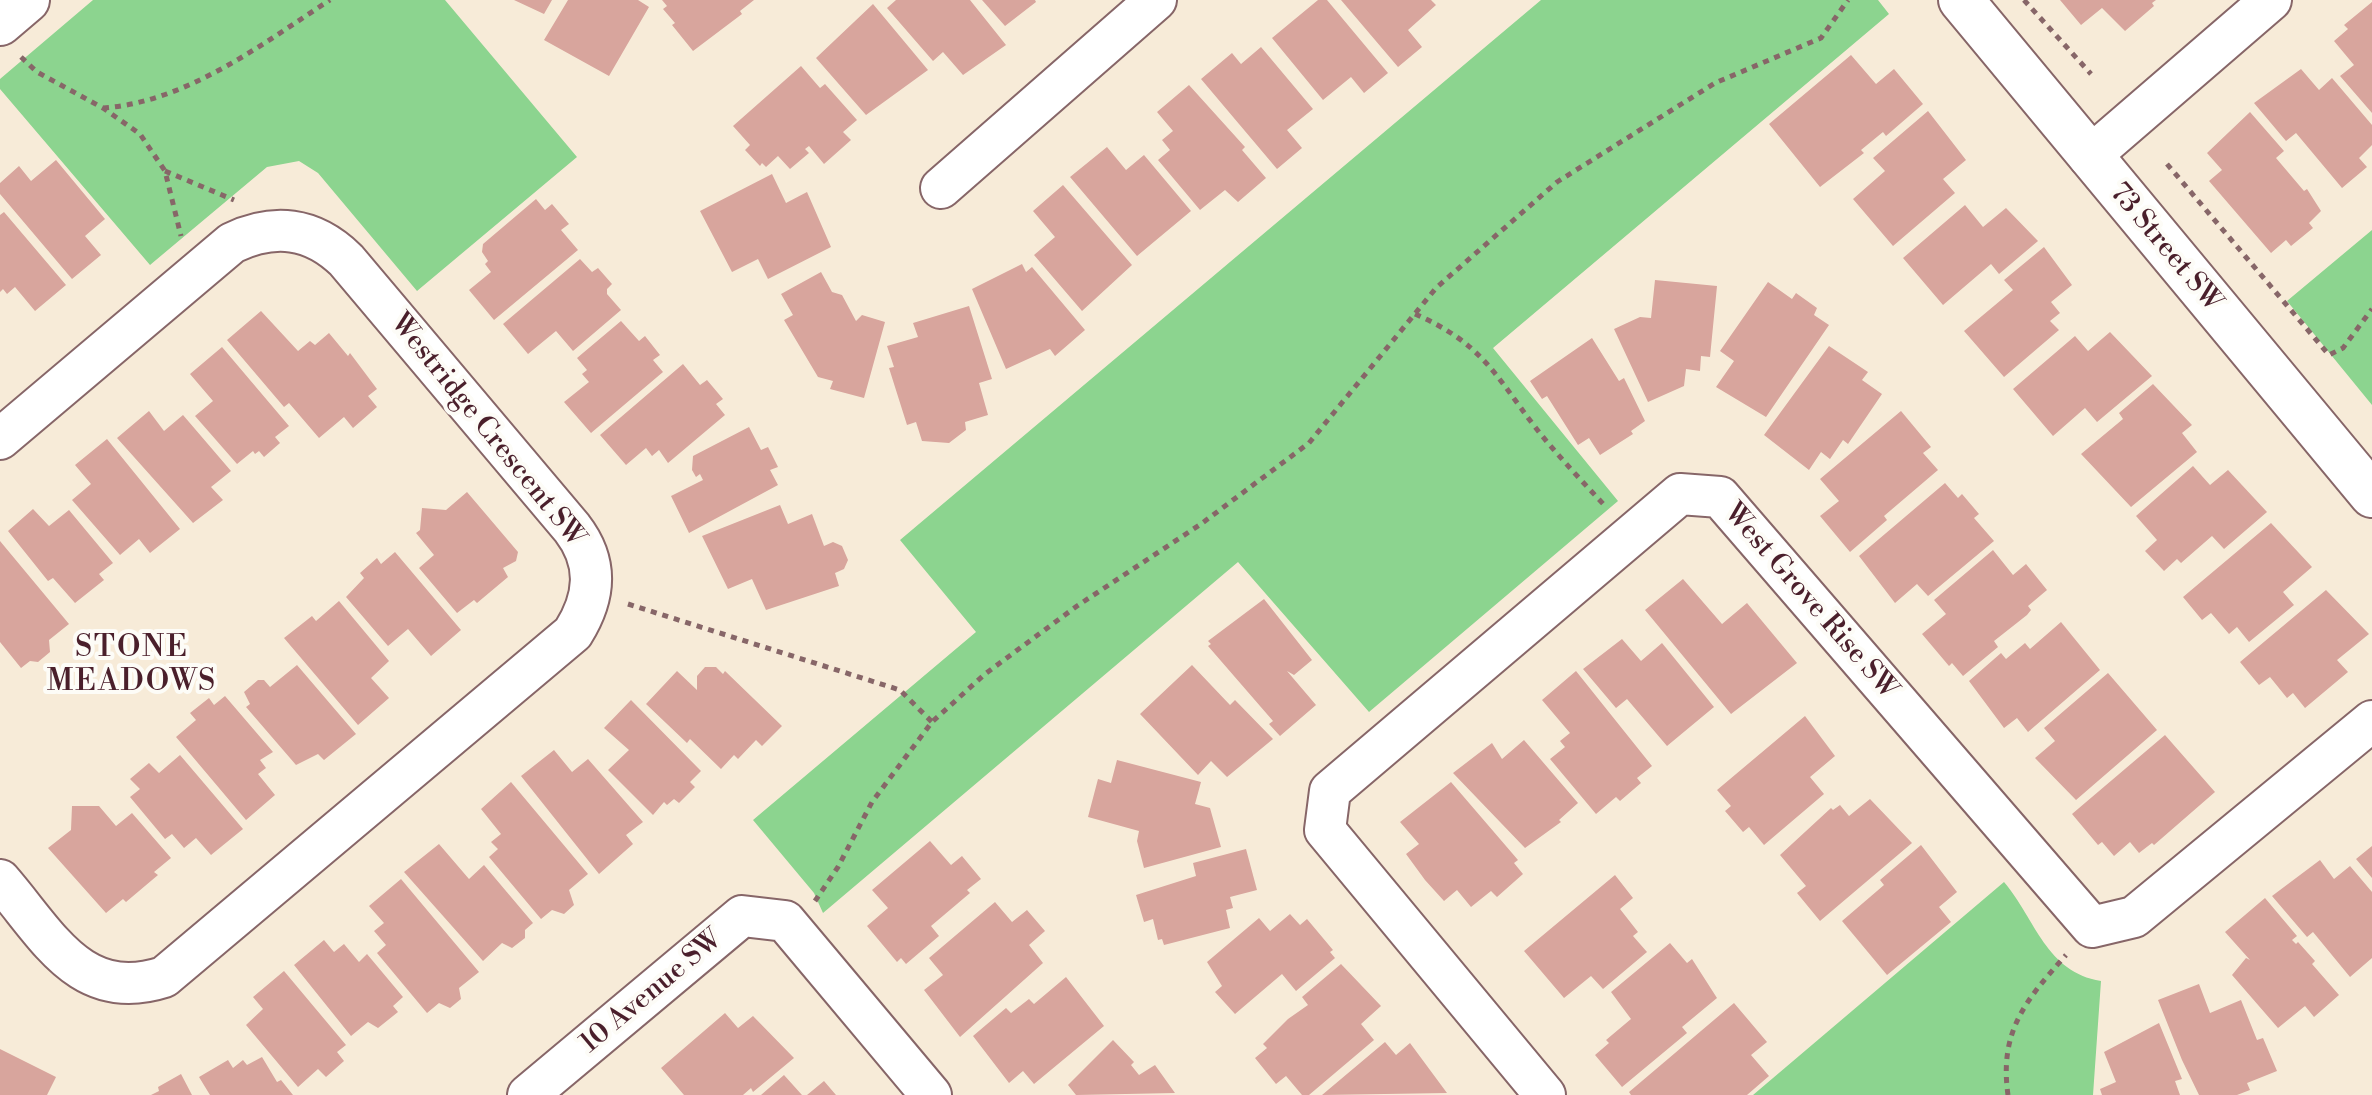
<!DOCTYPE html>
<style>
body{margin:0}
canvas{display:block;background:#f7ebd8}
</style>
<canvas width="2372" height="1095"></canvas>
<script>
const c = document.querySelector('canvas').getContext('2d');
c.lineJoin = 'round';
function fill(path, color) { c.fillStyle = color; c.fill(path, 'evenodd'); }
function trace(path, color, width, dash) { c.strokeStyle = color; c.lineWidth = width; c.lineCap = dash ? 'butt' : 'round'; c.setLineDash(dash || []); c.stroke(path); }
function drawText(font, color, halo, rows, align = 'center') {
  c.font = font + ' "Libre Bodoni",serif'; c.lineWidth = 8; c.setLineDash([]); c.textBaseline = 'middle'; c.strokeStyle = halo; c.fillStyle = color; for (const [text, x, y, turn = 0] of rows) {
    c.save(); c.translate(x, y); c.rotate((+turn || 0) * Math.PI / 180); c.textAlign = isNaN(turn) ? turn : align; if (halo) c.strokeText(text, 0, 0); c.fillText(text, 0, 0); c.restore();
  }
}
const green = new Path2D(`
 M 93,0 L 445,0 L 577,157 L 417,291 L 318,173 L 299,161 L 267,167 L 150,265 L 0,89 L 0,79 Z
 M 1541,0 L 1878,0 L 1889,14 L 1493,348 L 1618,501 L 1369,712 L 1238,562 L 823,913 L 814,893 L 753,820 L 976,632 L 900,540 Z
 M 2372,230 L 2372,405 L 2287,301 Z
 M 2004,882 C 2036,920 2046,972 2101,981 L 2093,1095 L 1753,1095 Z`);
const building = new Path2D(`
 M 514,0 L 552,0 L 544,14 Z
 M 568,0 L 638,0 L 649,7 L 609,76 L 544,40 Z
 M 662,0 L 754,0 L 740,11 L 742,14 L 693,51 L 672,25 L 675,23 L 663,9 L 667,6 Z
 M 896,0 L 970,0 L 1006,45 L 963,75 L 943,52 L 933,61 L 913,38 L 887,8 Z
 M 982,0 L 1035,0 L 1036,2 L 1005,26 Z
 M 1318,0 L 1327,0 L 1388,73 L 1364,93 L 1351,77 L 1323,100 L 1272,38 Z
 M 1341,0 L 1431,0 L 1436,5 L 1408,30 L 1422,47 L 1398,67 Z
 M 2060,0 L 2156,0 L 2152,3 L 2154,6 L 2125,31 L 2102,8 L 2081,25 Z
 M 2372,2 L 2372,113 L 2340,76 L 2354,65 L 2334,41 L 2348,29 L 2344,25 Z
 M 873,4 L 928,70 L 866,115 L 816,58 Z
 M 1261,47 L 1313,109 L 1287,130 L 1302,148 L 1277,169 L 1201,79 L 1232,53 L 1241,64 Z
 M 1851,55 L 1876,84 L 1894,69 L 1923,104 L 1886,136 L 1883,132 L 1861,150 L 1864,153 L 1820,187 L 1769,124 Z
 M 801,66 L 820,88 L 825,84 L 857,120 L 843,132 L 851,140 L 824,164 L 809,146 L 805,149 L 809,153 L 790,169 L 778,156 L 766,167 L 762,163 L 760,166 L 745,150 L 750,145 L 733,126 Z
 M 2301,69 L 2319,90 L 2332,78 L 2372,125 L 2372,145 L 2359,158 L 2367,167 L 2342,188 L 2296,133 L 2286,141 L 2254,103 Z
 M 1189,85 L 1245,147 L 1242,150 L 1266,178 L 1238,202 L 1225,190 L 1200,210 L 1158,160 L 1170,150 L 1162,140 L 1173,131 L 1157,112 Z
 M 1928,111 L 1966,160 L 1943,179 L 1955,193 L 1893,246 L 1853,199 L 1885,171 L 1873,158 Z
 M 2250,112 L 2284,151 L 2276,158 L 2304,191 L 2307,189 L 2321,211 L 2309,223 L 2313,228 L 2291,246 L 2286,240 L 2271,253 L 2209,181 L 2222,170 L 2207,153 Z
 M 1107,147 L 1126,170 L 1144,155 L 1191,211 L 1137,256 L 1070,177 Z
 M 56,160 L 105,219 L 85,236 L 101,255 L 72,279 L 0,194 L 0,183 L 19,166 L 31,181 Z
 M 772,174 L 786,203 L 807,192 L 831,247 L 768,279 L 758,259 L 732,272 L 700,211 Z
 M 1063,185 L 1132,265 L 1082,311 L 1034,255 L 1055,237 L 1033,211 Z
 M 536,199 L 545,210 L 552,204 L 569,224 L 561,230 L 578,250 L 494,320 L 469,290 L 491,272 L 485,264 L 488,261 L 482,252 L 483,244 Z
 M 1965,205 L 1983,227 L 2006,208 L 2038,241 L 1999,274 L 1991,264 L 1943,305 L 1903,258 Z
 M 4,212 L 66,285 L 35,311 L 15,287 L 7,294 L 3,289 L 0,292 L 0,215 Z
 M 2044,247 L 2072,285 L 2051,302 L 2060,313 L 2050,321 L 2059,330 L 2004,377 L 1964,331 L 2013,290 L 2004,280 Z
 M 580,259 L 592,272 L 598,268 L 612,284 L 607,289 L 607,294 L 621,310 L 573,351 L 556,331 L 528,354 L 503,324 Z
 M 1022,264 L 1026,272 L 1032,267 L 1085,330 L 1055,356 L 1050,349 L 1006,369 L 972,289 Z
 M 821,272 L 832,292 L 842,295 L 856,321 L 862,315 L 885,322 L 864,398 L 830,389 L 833,381 L 818,377 L 784,320 L 793,315 L 781,294 Z
 M 1655,280 L 1717,286 L 1710,357 L 1701,356 L 1700,371 L 1686,369 L 1684,386 L 1648,402 L 1614,329 L 1640,317 L 1651,318 Z
 M 1768,282 L 1792,299 L 1796,293 L 1817,308 L 1814,315 L 1829,325 L 1766,417 L 1716,387 L 1734,361 L 1720,351 Z
 M 969,306 L 992,379 L 979,383 L 988,415 L 965,422 L 966,430 L 949,443 L 922,441 L 916,422 L 907,425 L 889,368 L 894,367 L 887,346 L 918,337 L 913,323 Z
 M 261,311 L 298,351 L 310,341 L 315,345 L 329,333 L 348,356 L 350,353 L 377,389 L 368,396 L 377,407 L 353,428 L 344,417 L 319,438 L 289,403 L 284,407 L 227,340 Z
 M 621,321 L 639,341 L 645,336 L 660,355 L 653,360 L 663,372 L 591,433 L 564,402 L 589,382 L 582,374 L 587,370 L 577,358 Z
 M 2110,332 L 2152,376 L 2097,422 L 2085,408 L 2053,436 L 2013,389 L 2075,336 L 2088,351 Z
 M 1592,338 L 1619,381 L 1624,378 L 1645,421 L 1631,431 L 1633,434 L 1600,455 L 1589,438 L 1578,445 L 1547,396 L 1542,399 L 1530,381 Z
 M 1829,346 L 1868,372 L 1862,380 L 1882,394 L 1848,444 L 1843,440 L 1830,459 L 1821,452 L 1809,470 L 1764,435 Z
 M 222,347 L 289,426 L 275,437 L 280,443 L 264,457 L 259,451 L 255,454 L 253,451 L 237,464 L 195,416 L 213,401 L 190,374 Z
 M 683,364 L 700,385 L 707,380 L 723,399 L 716,404 L 725,415 L 668,463 L 659,450 L 652,456 L 646,448 L 626,465 L 600,435 Z
 M 2153,384 L 2192,425 L 2182,433 L 2197,452 L 2131,507 L 2081,454 L 2123,419 L 2119,413 Z
 M 149,411 L 164,431 L 183,415 L 231,471 L 211,487 L 223,500 L 193,523 L 117,438 Z
 M 1901,411 L 1931,447 L 1923,453 L 1938,470 L 1884,516 L 1887,520 L 1850,552 L 1820,516 L 1839,501 L 1820,479 Z
 M 749,427 L 761,450 L 768,447 L 778,467 L 770,470 L 778,485 L 689,533 L 671,496 L 703,480 L 700,474 L 696,477 L 692,470 L 693,456 Z
 M 107,439 L 180,529 L 150,553 L 139,539 L 120,555 L 72,500 L 91,484 L 75,465 Z
 M 2193,466 L 2210,485 L 2228,470 L 2267,512 L 2224,549 L 2212,536 L 2181,563 L 2177,559 L 2164,571 L 2145,551 L 2157,540 L 2136,516 Z
 M 1945,483 L 1958,498 L 1962,494 L 1979,514 L 1974,518 L 1994,541 L 1928,596 L 1917,584 L 1895,603 L 1859,556 Z
 M 467,492 L 518,552 L 516,561 L 503,568 L 508,577 L 477,603 L 474,600 L 457,613 L 419,568 L 434,555 L 416,533 L 420,530 L 422,508 L 446,510 Z
 M 780,505 L 788,524 L 812,514 L 824,546 L 833,542 L 842,546 L 848,560 L 844,569 L 835,573 L 839,586 L 766,610 L 752,579 L 728,589 L 702,536 Z
 M 33,509 L 49,526 L 69,510 L 113,563 L 99,574 L 104,580 L 75,603 L 53,578 L 48,581 L 8,531 Z
 M 2271,523 L 2312,567 L 2283,592 L 2294,605 L 2249,642 L 2237,627 L 2229,634 L 2211,613 L 2202,620 L 2183,597 Z
 M 0,541 L 69,624 L 49,640 L 50,652 L 38,662 L 30,661 L 21,668 L 0,642 Z
 M 1993,550 L 2013,575 L 2026,564 L 2047,590 L 2028,606 L 2031,610 L 2027,615 L 1994,641 L 1998,647 L 1963,676 L 1952,663 L 1949,666 L 1922,634 L 1946,614 L 1934,600 Z
 M 395,552 L 461,630 L 431,656 L 408,629 L 388,646 L 346,597 L 364,578 L 360,573 L 377,558 L 381,564 Z
 M 1683,579 L 1722,624 L 1747,603 L 1797,663 L 1731,714 L 1645,610 Z
 M 2326,590 L 2369,634 L 2337,660 L 2348,672 L 2305,708 L 2293,693 L 2287,698 L 2270,677 L 2259,685 L 2240,662 Z
 M 1264,599 L 1312,660 L 1294,675 L 1287,671 L 1316,705 L 1280,736 L 1269,724 L 1273,721 L 1208,646 L 1211,644 L 1208,641 Z
 M 339,601 L 389,661 L 371,678 L 389,698 L 358,725 L 284,638 L 312,616 L 316,621 Z
 M 2061,622 L 2100,670 L 2028,732 L 2017,718 L 2004,728 L 1969,681 L 2001,653 L 2006,659 L 2025,643 L 2030,649 Z
 M 1622,639 L 1641,661 L 1662,643 L 1714,707 L 1667,746 L 1627,699 L 1616,708 L 1583,669 Z
 M 297,665 L 356,734 L 324,760 L 318,754 L 296,765 L 246,707 L 250,704 L 244,692 L 258,680 L 264,680 L 270,687 Z
 M 1192,665 L 1230,705 L 1235,700 L 1273,739 L 1227,777 L 1211,761 L 1198,775 L 1140,714 Z
 M 705,667 L 716,667 L 723,674 L 725,671 L 782,726 L 762,746 L 756,740 L 738,759 L 734,755 L 721,769 L 690,739 L 687,743 L 646,704 L 677,671 L 697,690 L 697,676 Z
 M 1576,671 L 1652,766 L 1637,778 L 1641,783 L 1620,801 L 1616,797 L 1596,814 L 1550,759 L 1565,747 L 1560,741 L 1570,733 L 1542,700 Z
 M 2108,673 L 2157,730 L 2076,800 L 2035,758 L 2055,741 L 2044,728 Z
 M 225,696 L 273,752 L 260,760 L 266,768 L 258,774 L 275,795 L 246,820 L 176,737 L 196,720 L 190,713 L 209,698 L 214,705 Z
 M 631,700 L 701,771 L 690,782 L 695,787 L 679,803 L 674,799 L 667,805 L 664,802 L 653,815 L 608,770 L 629,750 L 604,728 Z
 M 1805,716 L 1835,756 L 1810,777 L 1824,794 L 1764,845 L 1749,827 L 1743,832 L 1725,811 L 1731,806 L 1717,790 Z
 M 2165,735 L 2215,792 L 2154,845 L 2152,843 L 2139,853 L 2130,842 L 2114,856 L 2102,842 L 2098,845 L 2072,814 Z
 M 1524,740 L 1578,803 L 1559,820 L 1561,822 L 1525,848 L 1453,773 L 1492,743 L 1502,759 Z
 M 554,750 L 572,772 L 588,759 L 643,822 L 626,835 L 633,844 L 599,874 L 521,776 Z
 M 180,755 L 243,829 L 211,855 L 196,838 L 184,848 L 172,834 L 165,839 L 130,797 L 140,789 L 130,779 L 149,763 L 159,773 Z
 M 1117,760 L 1201,782 L 1195,804 L 1210,808 L 1221,847 L 1144,868 L 1137,841 L 1139,831 L 1088,817 L 1098,779 L 1111,783 Z
 M 511,782 L 588,874 L 569,890 L 574,905 L 564,914 L 552,910 L 541,919 L 489,857 L 498,849 L 491,842 L 501,834 L 481,809 Z
 M 1451,782 L 1518,860 L 1514,863 L 1523,874 L 1497,897 L 1491,891 L 1471,907 L 1457,890 L 1444,901 L 1425,880 L 1406,854 L 1419,844 L 1400,822 Z
 M 1870,799 L 1912,843 L 1820,921 L 1797,893 L 1806,886 L 1780,855 L 1831,808 L 1833,810 L 1840,805 L 1849,816 Z
 M 72,806 L 99,806 L 116,826 L 132,813 L 171,858 L 154,872 L 158,875 L 126,902 L 123,899 L 106,913 L 48,848 L 71,830 Z
 M 930,841 L 951,865 L 962,856 L 981,879 L 967,890 L 970,893 L 931,926 L 939,936 L 906,964 L 901,958 L 897,962 L 867,926 L 888,908 L 872,890 Z
 M 439,844 L 469,879 L 484,865 L 533,923 L 525,930 L 525,938 L 512,948 L 502,943 L 483,961 L 404,872 Z
 M 1921,845 L 1957,892 L 1939,907 L 1951,922 L 1887,975 L 1842,921 L 1884,885 L 1880,880 Z
 M 2372,846 L 2372,878 L 2356,859 Z
 M 1246,849 L 1257,890 L 1230,897 L 1233,908 L 1226,910 L 1230,928 L 1164,945 L 1162,939 L 1158,940 L 1153,919 L 1144,922 L 1136,895 L 1196,876 L 1193,863 Z
 M 2320,860 L 2334,879 L 2350,866 L 2372,892 L 2372,958 L 2350,977 L 2313,932 L 2307,937 L 2272,896 Z
 M 1615,875 L 1633,898 L 1620,909 L 1638,932 L 1633,936 L 1647,952 L 1603,989 L 1591,976 L 1564,998 L 1524,951 Z
 M 401,879 L 479,972 L 459,988 L 461,999 L 450,1008 L 439,1003 L 427,1013 L 377,953 L 386,945 L 374,931 L 384,923 L 369,906 Z
 M 2265,898 L 2297,936 L 2292,940 L 2296,944 L 2298,942 L 2315,961 L 2312,964 L 2339,995 L 2314,1017 L 2305,1006 L 2278,1028 L 2232,975 L 2246,958 L 2250,960 L 2225,932 Z
 M 995,902 L 1012,922 L 1027,910 L 1045,931 L 1029,945 L 1043,963 L 960,1037 L 924,990 L 943,975 L 929,958 Z
 M 1290,914 L 1300,925 L 1307,919 L 1333,950 L 1330,952 L 1335,958 L 1296,991 L 1282,974 L 1235,1014 L 1215,992 L 1222,986 L 1207,962 L 1259,918 L 1270,931 Z
 M 324,940 L 334,952 L 344,944 L 359,962 L 367,954 L 403,997 L 393,1006 L 398,1012 L 378,1028 L 368,1022 L 351,1036 L 294,965 Z
 M 1670,943 L 1687,963 L 1692,959 L 1717,998 L 1682,1027 L 1687,1033 L 1622,1087 L 1595,1055 L 1609,1043 L 1606,1040 L 1631,1019 L 1611,992 Z
 M 1341,964 L 1381,1006 L 1361,1024 L 1374,1040 L 1309,1095 L 1302,1095 L 1286,1076 L 1276,1084 L 1255,1058 L 1267,1048 L 1263,1044 L 1288,1019 L 1308,1005 L 1302,997 Z
 M 284,971 L 346,1045 L 337,1052 L 344,1061 L 326,1077 L 318,1069 L 298,1087 L 246,1025 L 263,1009 L 253,997 Z
 M 1066,977 L 1104,1026 L 1034,1084 L 1023,1071 L 1009,1083 L 973,1036 L 1006,1008 L 1011,1013 L 1029,999 L 1034,1004 Z
 M 2199,984 L 2210,1013 L 2241,1000 L 2257,1040 L 2263,1038 L 2277,1071 L 2247,1083 L 2250,1090 L 2237,1095 L 2199,1095 L 2182,1060 L 2158,1000 Z
 M 1734,1003 L 1767,1042 L 1751,1055 L 1769,1076 L 1747,1095 L 1631,1095 L 1629,1092 Z
 M 725,1013 L 738,1028 L 753,1016 L 794,1058 L 753,1092 L 751,1088 L 743,1095 L 684,1095 L 661,1068 Z
 M 2159,1023 L 2182,1079 L 2175,1081 L 2180,1095 L 2102,1095 L 2100,1089 L 2116,1082 L 2104,1052 Z
 M 1113,1040 L 1134,1062 L 1131,1065 L 1139,1075 L 1155,1065 L 1175,1093 L 1076,1095 L 1068,1085 Z
 M 1385,1042 L 1396,1055 L 1410,1043 L 1447,1093 L 1322,1095 Z
 M 0,1049 L 56,1077 L 47,1095 L 0,1095 Z
 M 262,1057 L 277,1082 L 281,1080 L 293,1095 L 210,1095 L 199,1077 L 228,1060 L 233,1068 L 243,1060 L 247,1065 Z
 M 181,1074 L 192,1095 L 151,1095 L 159,1091 L 158,1087 Z
 M 784,1075 L 802,1095 L 761,1095 Z
 M 824,1081 L 836,1095 L 807,1095 Z`);
const path = new Path2D(`
 M 2024,0 L 2091,74
 M 21,57 L 37,72 L 103,108 L 140,134 L 165,171 L 181,236
 M 103,108 C 187,102 262,44 330,0
 M 2167,164 L 2329,355 L 2343,348 L 2372,309
 M 165,171 L 234,200
 M 1415,314 C 1481,343 1494,373 1535,427 C 1557,455 1582,481 1606,507
 M 628,604 L 900,690 L 932,722
 M 815,901 L 838,867 L 872,802 L 932,722 L 985,674 L 1077,606 L 1201,524 L 1309,443 L 1436,288 L 1557,182 L 1715,83 L 1821,38 L 1848,0
 M 2008,1095 C 1999,1031 2026,1000 2066,955`);
const street = new Path2D(`
 M 2089,157 L 2271,0
 M 941,188 L 1156,0
 M 0,439 L 232,243 C 274,223 312,227 346,260 L 572,528 C 599,563 595,598 573,633 L 164,977 C 80,1004 48,935 0,880
 M 528,1095 L 742,916 L 785,921 L 931,1095
 M 1545,1095 L 1325,830 L 1330,791 L 1680,494 L 1720,497 L 2092,927 L 2134,917 L 2372,721`);
const secondary = new Path2D(`
 M 1961,0 L 2372,495
 M 0,23 L 27,0`);
const streetNames = [
 ["73 Street SW",2165,248,50],
 ["Westridge Crescent SW",487,431,51],
 ["West Grove Rise SW",1810,602,49],
 ["10 Avenue SW",652,992,-40]
];
const neighbourhoodNames = [
 ["STONE",132,649],
 ["MEADOWS",132,683]
];
fill(green, '#8cd48f');
fill(building, '#d8a59d');
trace(street, '#876668', 44);
trace(secondary, '#876668', 48);
trace(path, '#876668', 5, [6, 6]);
trace(street, '#fff', 40);
trace(secondary, '#fff', 44);
drawText('28px', '#4a1f2b', '#fdfcf7', streetNames);
c.letterSpacing = '2px';
drawText('30px', '#4a1f2b', '#fdfcf7', neighbourhoodNames);
c.letterSpacing = '0px';
</script>
